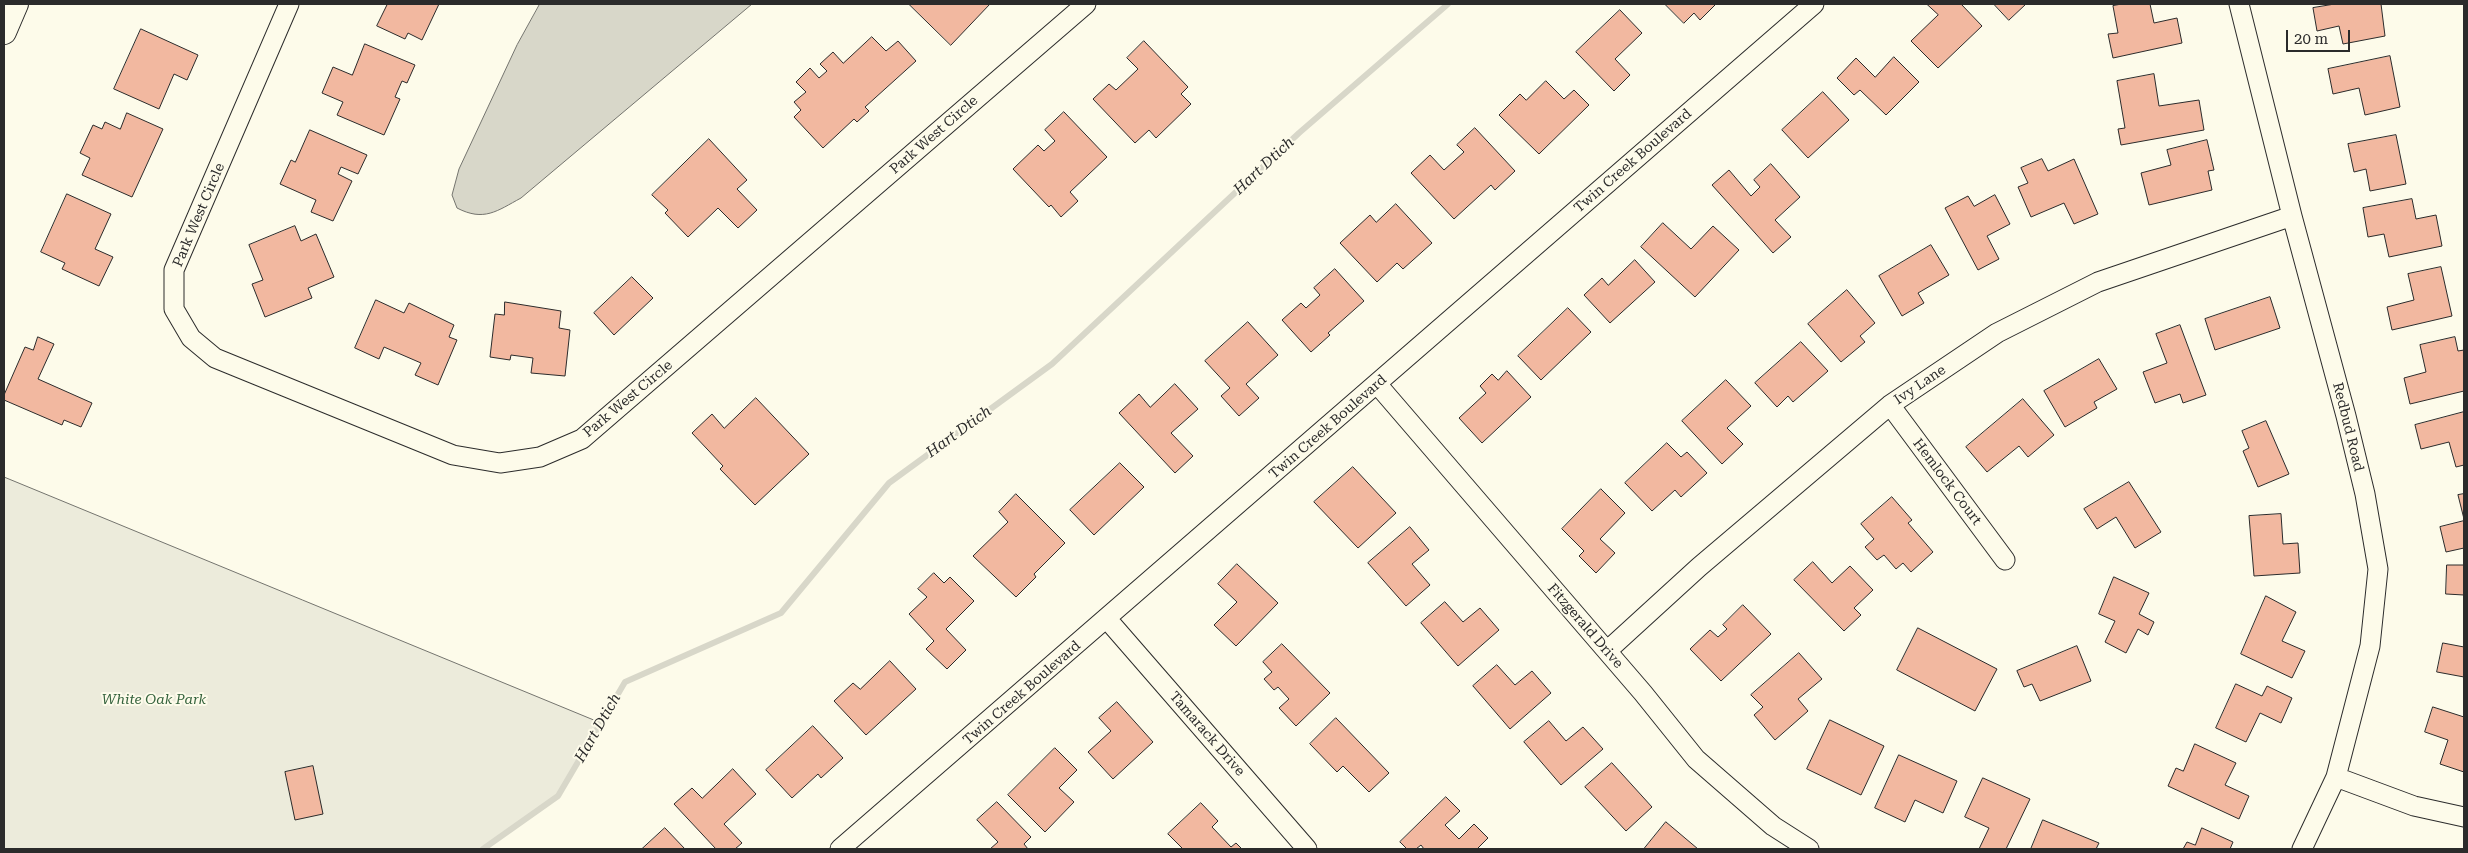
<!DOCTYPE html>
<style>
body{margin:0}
#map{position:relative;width:2468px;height:853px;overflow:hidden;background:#fdfbea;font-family:"Roboto Serif",serif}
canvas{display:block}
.frame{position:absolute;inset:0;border:5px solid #2b2b2b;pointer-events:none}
.scale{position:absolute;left:2286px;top:30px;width:64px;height:22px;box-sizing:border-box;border:2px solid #2b2b2b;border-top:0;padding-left:6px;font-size:15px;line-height:18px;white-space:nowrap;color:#2b2b2b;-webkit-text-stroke:4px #fdfbea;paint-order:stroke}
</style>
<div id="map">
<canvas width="2468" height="853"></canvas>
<div class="frame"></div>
<div class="scale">20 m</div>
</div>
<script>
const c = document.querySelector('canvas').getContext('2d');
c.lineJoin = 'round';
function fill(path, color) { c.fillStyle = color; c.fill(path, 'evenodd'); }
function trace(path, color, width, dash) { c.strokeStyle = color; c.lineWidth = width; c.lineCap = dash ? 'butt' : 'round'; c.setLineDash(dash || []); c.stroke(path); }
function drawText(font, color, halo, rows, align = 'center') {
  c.font = font + ' "Roboto Serif",serif'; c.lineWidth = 4; c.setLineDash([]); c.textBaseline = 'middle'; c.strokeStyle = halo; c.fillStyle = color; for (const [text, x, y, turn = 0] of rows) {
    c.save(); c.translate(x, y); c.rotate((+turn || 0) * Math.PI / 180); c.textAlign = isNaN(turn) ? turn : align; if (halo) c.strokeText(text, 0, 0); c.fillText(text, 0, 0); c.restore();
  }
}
const green = new Path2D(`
 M 4,477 L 601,723 L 558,796 L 483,849 L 4,849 Z`);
const water = new Path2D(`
 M 540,4 L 752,4 L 521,198 C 497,211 484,222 457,208 L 452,195 L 459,169 L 517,45 Z`);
const stream = new Path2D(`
 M 483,849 L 558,796 L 625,682 L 781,613 L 889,483 L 1052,364 L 1299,133 L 1448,4`);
const building = new Path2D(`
 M 387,4 L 386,4 L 439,4 L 422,40 L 408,33 L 405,39 L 377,26 Z
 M 909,4 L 990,4 L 951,45 Z
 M 1665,4 L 1716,4 L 1700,20 L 1694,13 L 1684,23 Z
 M 1927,4 L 1961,4 L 1982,26 L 1938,68 L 1911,41 L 1938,15 Z
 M 1994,4 L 2026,4 L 2009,20 Z
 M 2122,4 L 2150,4 L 2154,23 L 2177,18 L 2182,43 L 2113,58 L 2108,34 L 2118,33 L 2113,6 Z
 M 2335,4 L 2381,4 L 2385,36 L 2343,44 L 2339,26 L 2317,31 L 2313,8 Z
 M 1620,10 L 1642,33 L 1615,59 L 1630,75 L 1614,91 L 1576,52 Z
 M 141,29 L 198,55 L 187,80 L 174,74 L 159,109 L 114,89 Z
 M 872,37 L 886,51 L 898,41 L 916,61 L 865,107 L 869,111 L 857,122 L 854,119 L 823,148 L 794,117 L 801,110 L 794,102 L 806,92 L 796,82 L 810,68 L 819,78 L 827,71 L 820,64 L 833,52 L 843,63 Z
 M 1144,41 L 1188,87 L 1181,94 L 1191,104 L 1156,138 L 1149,130 L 1135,143 L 1093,99 L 1109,84 L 1116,90 L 1138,69 L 1127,58 Z
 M 365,44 L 415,65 L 407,83 L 402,81 L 395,97 L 400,99 L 384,135 L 337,115 L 343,102 L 322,93 L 333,67 L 352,75 Z
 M 2390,56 L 2400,107 L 2365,115 L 2359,88 L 2333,94 L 2328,69 Z
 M 1894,57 L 1919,82 L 1886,115 L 1860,90 L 1854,95 L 1837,78 L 1856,58 L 1875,77 Z
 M 2154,74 L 2159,106 L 2199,100 L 2204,130 L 2121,145 L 2118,129 L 2125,128 L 2117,81 Z
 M 1546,81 L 1564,99 L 1574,90 L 1589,105 L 1539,154 L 1499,115 L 1520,94 L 1526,100 Z
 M 1823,92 L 1849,120 L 1808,158 L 1782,130 Z
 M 1064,112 L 1107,157 L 1070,192 L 1078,201 L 1061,217 L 1051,205 L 1049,207 L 1013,169 L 1038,145 L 1044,151 L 1055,141 L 1045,130 Z
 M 127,113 L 163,129 L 132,197 L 82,175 L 90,158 L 80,153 L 93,125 L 102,129 L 105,122 L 120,129 Z
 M 1475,128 L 1515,171 L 1495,190 L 1491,185 L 1454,219 L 1411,173 L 1430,155 L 1444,170 L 1464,152 L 1457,145 Z
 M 310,130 L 367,155 L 358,174 L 341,167 L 338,174 L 352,181 L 333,221 L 311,212 L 316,200 L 280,184 L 291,160 L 295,162 Z
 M 2396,135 L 2406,184 L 2370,191 L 2366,169 L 2354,172 L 2348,144 Z
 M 709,139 L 747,180 L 737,189 L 757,210 L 738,228 L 718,208 L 688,237 L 665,213 L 668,210 L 652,195 Z
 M 2207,140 L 2214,170 L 2208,171 L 2212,190 L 2149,205 L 2141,173 L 2171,165 L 2167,150 Z
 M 2042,159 L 2048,171 L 2074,159 L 2098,214 L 2074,224 L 2064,203 L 2031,217 L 2018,187 L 2028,183 L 2021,168 Z
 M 1771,164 L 1800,197 L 1775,220 L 1791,237 L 1773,253 L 1712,185 L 1729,170 L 1751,196 L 1760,187 L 1754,180 Z
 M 67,194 L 111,214 L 95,249 L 113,257 L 99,286 L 62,269 L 65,263 L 41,252 Z
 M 1995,195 L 2010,224 L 1987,236 L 1999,259 L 1978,270 L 1945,208 L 1968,196 L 1974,206 Z
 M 2412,199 L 2416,219 L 2436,215 L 2442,246 L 2389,257 L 2384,234 L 2368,237 L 2363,208 Z
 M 1396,204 L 1432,243 L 1403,269 L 1397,263 L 1377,282 L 1340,243 L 1370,215 L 1376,222 Z
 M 1663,223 L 1691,249 L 1713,226 L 1739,250 L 1695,297 L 1641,247 Z
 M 295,226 L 301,241 L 316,234 L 334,277 L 308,288 L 312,298 L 265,317 L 252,284 L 263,280 L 249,245 Z
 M 1931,245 L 1949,275 L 1918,293 L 1924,303 L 1902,316 L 1879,276 Z
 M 1635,260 L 1655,282 L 1610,323 L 1584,295 L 1602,278 L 1608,285 Z
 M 2441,267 L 2452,316 L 2392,330 L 2387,307 L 2414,300 L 2408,274 Z
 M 1335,269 L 1364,301 L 1328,333 L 1330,335 L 1311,352 L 1282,320 L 1301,303 L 1306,308 L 1320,295 L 1314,288 Z
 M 632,277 L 653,298 L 614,335 L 594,313 Z
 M 1847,290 L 1875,323 L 1860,336 L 1865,342 L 1841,362 L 1808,324 Z
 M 2270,297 L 2280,328 L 2215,350 L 2205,319 Z
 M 376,300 L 404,313 L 409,303 L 454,325 L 449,337 L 457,340 L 438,385 L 415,375 L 421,363 L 384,347 L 379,359 L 355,348 Z
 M 505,302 L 561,311 L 559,328 L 570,330 L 565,376 L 531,373 L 533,358 L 511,355 L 510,360 L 490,357 L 495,314 L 504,315 Z
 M 1568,308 L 1591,332 L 1541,380 L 1518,356 Z
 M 1248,322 L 1278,355 L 1246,384 L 1259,398 L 1239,416 L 1221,396 L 1230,388 L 1205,361 Z
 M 2180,325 L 2206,395 L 2183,403 L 2180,394 L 2155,403 L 2143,372 L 2167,363 L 2156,334 Z
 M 38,337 L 54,344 L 38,379 L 92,403 L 81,427 L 64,420 L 62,425 L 4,400 L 4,395 L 25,347 L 33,350 Z
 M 2455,337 L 2458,351 L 2464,350 L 2464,391 L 2410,404 L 2404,378 L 2426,372 L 2420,345 Z
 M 1801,342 L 1828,371 L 1793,402 L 1788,396 L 1777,407 L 1755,383 Z
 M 2099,359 L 2117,389 L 2094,402 L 2097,408 L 2065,427 L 2044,391 Z
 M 1507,371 L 1531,397 L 1482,443 L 1459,418 L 1486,393 L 1480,386 L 1492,374 L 1498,380 Z
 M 1726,380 L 1751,406 L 1727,428 L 1743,444 L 1722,464 L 1682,421 Z
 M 1175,384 L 1198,409 L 1171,433 L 1193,456 L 1175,473 L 1119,413 L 1139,394 L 1150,407 Z
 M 756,398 L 809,454 L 755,505 L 720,469 L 723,466 L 692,433 L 712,414 L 724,428 Z
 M 2023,399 L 2054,435 L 2028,457 L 2019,446 L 1987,472 L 1966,447 Z
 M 2464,412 L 2464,465 L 2456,467 L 2449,442 L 2421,449 L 2415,425 Z
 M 2266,421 L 2289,474 L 2258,487 L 2243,451 L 2249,448 L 2242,431 Z
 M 1667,443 L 1681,457 L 1687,452 L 1707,473 L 1681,497 L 1675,490 L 1652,511 L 1625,483 Z
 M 1120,463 L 1144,487 L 1094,535 L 1070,510 Z
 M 1353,467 L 1396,513 L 1358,548 L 1314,502 Z
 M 2129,482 L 2161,532 L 2135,548 L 2116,517 L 2097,529 L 2084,509 Z
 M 1601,489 L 1625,513 L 1600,539 L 1615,553 L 1596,573 L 1579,556 L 1584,551 L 1562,529 Z
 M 1016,494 L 1065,543 L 1034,574 L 1036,577 L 1016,597 L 973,556 L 1008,522 L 999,512 Z
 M 2464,494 L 2464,519 L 2458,495 Z
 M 1892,497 L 1912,520 L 1908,523 L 1933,552 L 1911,572 L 1903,563 L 1896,569 L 1884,555 L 1877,560 L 1865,547 L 1874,539 L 1861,524 Z
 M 2281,514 L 2283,544 L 2298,543 L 2300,573 L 2254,576 L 2249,516 Z
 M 2464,521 L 2464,548 L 2446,552 L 2440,527 Z
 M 1410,527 L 1429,550 L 1412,564 L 1430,585 L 1406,606 L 1368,563 Z
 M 1813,562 L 1832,583 L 1850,566 L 1873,590 L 1854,608 L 1861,615 L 1844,631 L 1794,580 Z
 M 1237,564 L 1278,603 L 1236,646 L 1214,625 L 1237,602 L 1218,584 Z
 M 2447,565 L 2464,565 L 2464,595 L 2446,594 Z
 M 934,573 L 944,583 L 950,577 L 974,601 L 946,629 L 966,650 L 947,669 L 926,649 L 934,641 L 909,614 L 927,597 L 918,589 Z
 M 2114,577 L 2149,593 L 2139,614 L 2154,622 L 2148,635 L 2138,629 L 2126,653 L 2105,642 L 2115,621 L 2099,614 Z
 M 2266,596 L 2296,612 L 2282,641 L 2305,651 L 2292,678 L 2241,654 Z
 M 1445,602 L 1463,622 L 1480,608 L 1499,630 L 1458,666 L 1421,623 Z
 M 1743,605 L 1771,634 L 1721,681 L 1690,649 L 1710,630 L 1718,637 L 1727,629 L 1723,625 Z
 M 1918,628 L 1997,669 L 1975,711 L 1897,670 Z
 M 2443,643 L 2464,647 L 2464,677 L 2437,672 Z
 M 1282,644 L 1330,693 L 1296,726 L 1279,708 L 1289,699 L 1278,687 L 1274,690 L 1264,679 L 1272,672 L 1263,662 Z
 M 2077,646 L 2091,681 L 2040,701 L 2032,684 L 2024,687 L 2017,671 Z
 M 1799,653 L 1822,679 L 1798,699 L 1808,711 L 1775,740 L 1754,715 L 1763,707 L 1751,695 Z
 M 890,661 L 916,689 L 866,735 L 834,701 L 853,683 L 860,689 Z
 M 1497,665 L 1515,685 L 1532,671 L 1551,693 L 1510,729 L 1473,686 Z
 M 2236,684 L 2262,696 L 2267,686 L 2292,698 L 2281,723 L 2260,713 L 2246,742 L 2216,728 Z
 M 1117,702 L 1153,742 L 1113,779 L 1088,752 L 1111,731 L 1099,718 Z
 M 2433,707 L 2464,717 L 2464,772 L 2440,764 L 2448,740 L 2425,732 Z
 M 1336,718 L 1389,773 L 1369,792 L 1343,766 L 1337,772 L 1310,744 Z
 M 1830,720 L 1884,746 L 1861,795 L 1807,769 Z
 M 1549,721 L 1566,741 L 1583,727 L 1603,749 L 1561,785 L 1524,742 Z
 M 813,726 L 843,758 L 821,778 L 818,774 L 792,798 L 766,770 Z
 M 2195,744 L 2236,763 L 2225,785 L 2249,796 L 2239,819 L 2168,786 L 2176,768 L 2183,771 Z
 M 1055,748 L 1077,770 L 1059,788 L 1074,802 L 1045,832 L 1008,795 Z
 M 1899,755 L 1957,781 L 1943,813 L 1915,800 L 1905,822 L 1875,808 Z
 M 1612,763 L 1652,807 L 1626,831 L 1585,787 Z
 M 313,766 L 323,814 L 295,820 L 285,772 Z
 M 733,769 L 756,794 L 724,824 L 742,843 L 735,849 L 716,849 L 674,804 L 692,788 L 702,798 Z
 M 1983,778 L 2030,799 L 2006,849 L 1979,849 L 1989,828 L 1965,817 Z
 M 1446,797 L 1460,811 L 1445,825 L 1459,839 L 1474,824 L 1488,838 L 1477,849 L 1424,849 L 1421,845 L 1416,849 L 1407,849 L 1400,842 Z
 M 997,802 L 1031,837 L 1024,844 L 1028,849 L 990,849 L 998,842 L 977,820 Z
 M 1201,803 L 1218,821 L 1212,827 L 1231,847 L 1236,843 L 1242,849 L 1183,849 L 1168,834 Z
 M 2043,820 L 2099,843 L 2096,849 L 2031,849 Z
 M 1666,822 L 1698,849 L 1644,849 Z
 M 665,828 L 685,849 L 642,849 Z
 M 2202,828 L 2233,842 L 2230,849 L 2183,849 L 2187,842 L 2195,845 Z`);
const minor = new Path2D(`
 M 289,4 L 174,270 L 174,309 L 191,338 L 215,358 L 453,455 L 500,463 L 540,457 L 582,439 L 1086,4
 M 2239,4 L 2292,216 L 2346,416 L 2365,494 L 2378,569 L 2370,646 L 2336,777 L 2302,849
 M 1377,384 L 1643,693 L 1696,759 L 1773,826 L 1809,849
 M 1890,405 L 2005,560
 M 1107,619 L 1307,849
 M 1607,651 L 1699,567 L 1890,405 L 1997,333 L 2098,282 L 2292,216
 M 2336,777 L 2414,806 L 2464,817
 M 840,849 L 1814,4`);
const tertiary = new Path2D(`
 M 4,32 L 16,4`);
const streetNames = [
 ["Park West Circle",934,135,-41],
 ["Twin Creek Boulevard",1633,161,-41],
 ["Park West Circle",199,215,-67],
 ["Ivy Lane",1920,385,-34],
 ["Park West Circle",628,399,-40],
 ["Twin Creek Boulevard",1328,427,-41],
 ["Redbud Road",2348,427,76],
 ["Hemlock Court",1947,482,53],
 ["Fitzgerald Drive",1585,626,49],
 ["Twin Creek Boulevard",1022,693,-41],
 ["Tamarack Drive",1207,734,49]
];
const parkNames = [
 ["White Oak Park",154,700]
];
const waterNames = [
 ["Hart Dtich",1264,166,-43],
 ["Hart Dtich",959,432,-36],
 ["Hart Dtich",598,728,-60]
];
fill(green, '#ecebdb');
trace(green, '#74746e', 1);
fill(water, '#d8d7c9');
trace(water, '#74746e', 1);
trace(stream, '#d8d7c9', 6);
fill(building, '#f2b8a0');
trace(building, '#2b2b2b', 1);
trace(minor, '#2b2b2b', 21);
trace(tertiary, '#2b2b2b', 26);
trace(minor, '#fdfbea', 19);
trace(tertiary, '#fdfbea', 24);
drawText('14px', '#2b2b2b', '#fdfbea', streetNames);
drawText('italic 14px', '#34623c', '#fdfbea', parkNames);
drawText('italic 15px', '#2b2b2b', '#fdfbea', waterNames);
</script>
